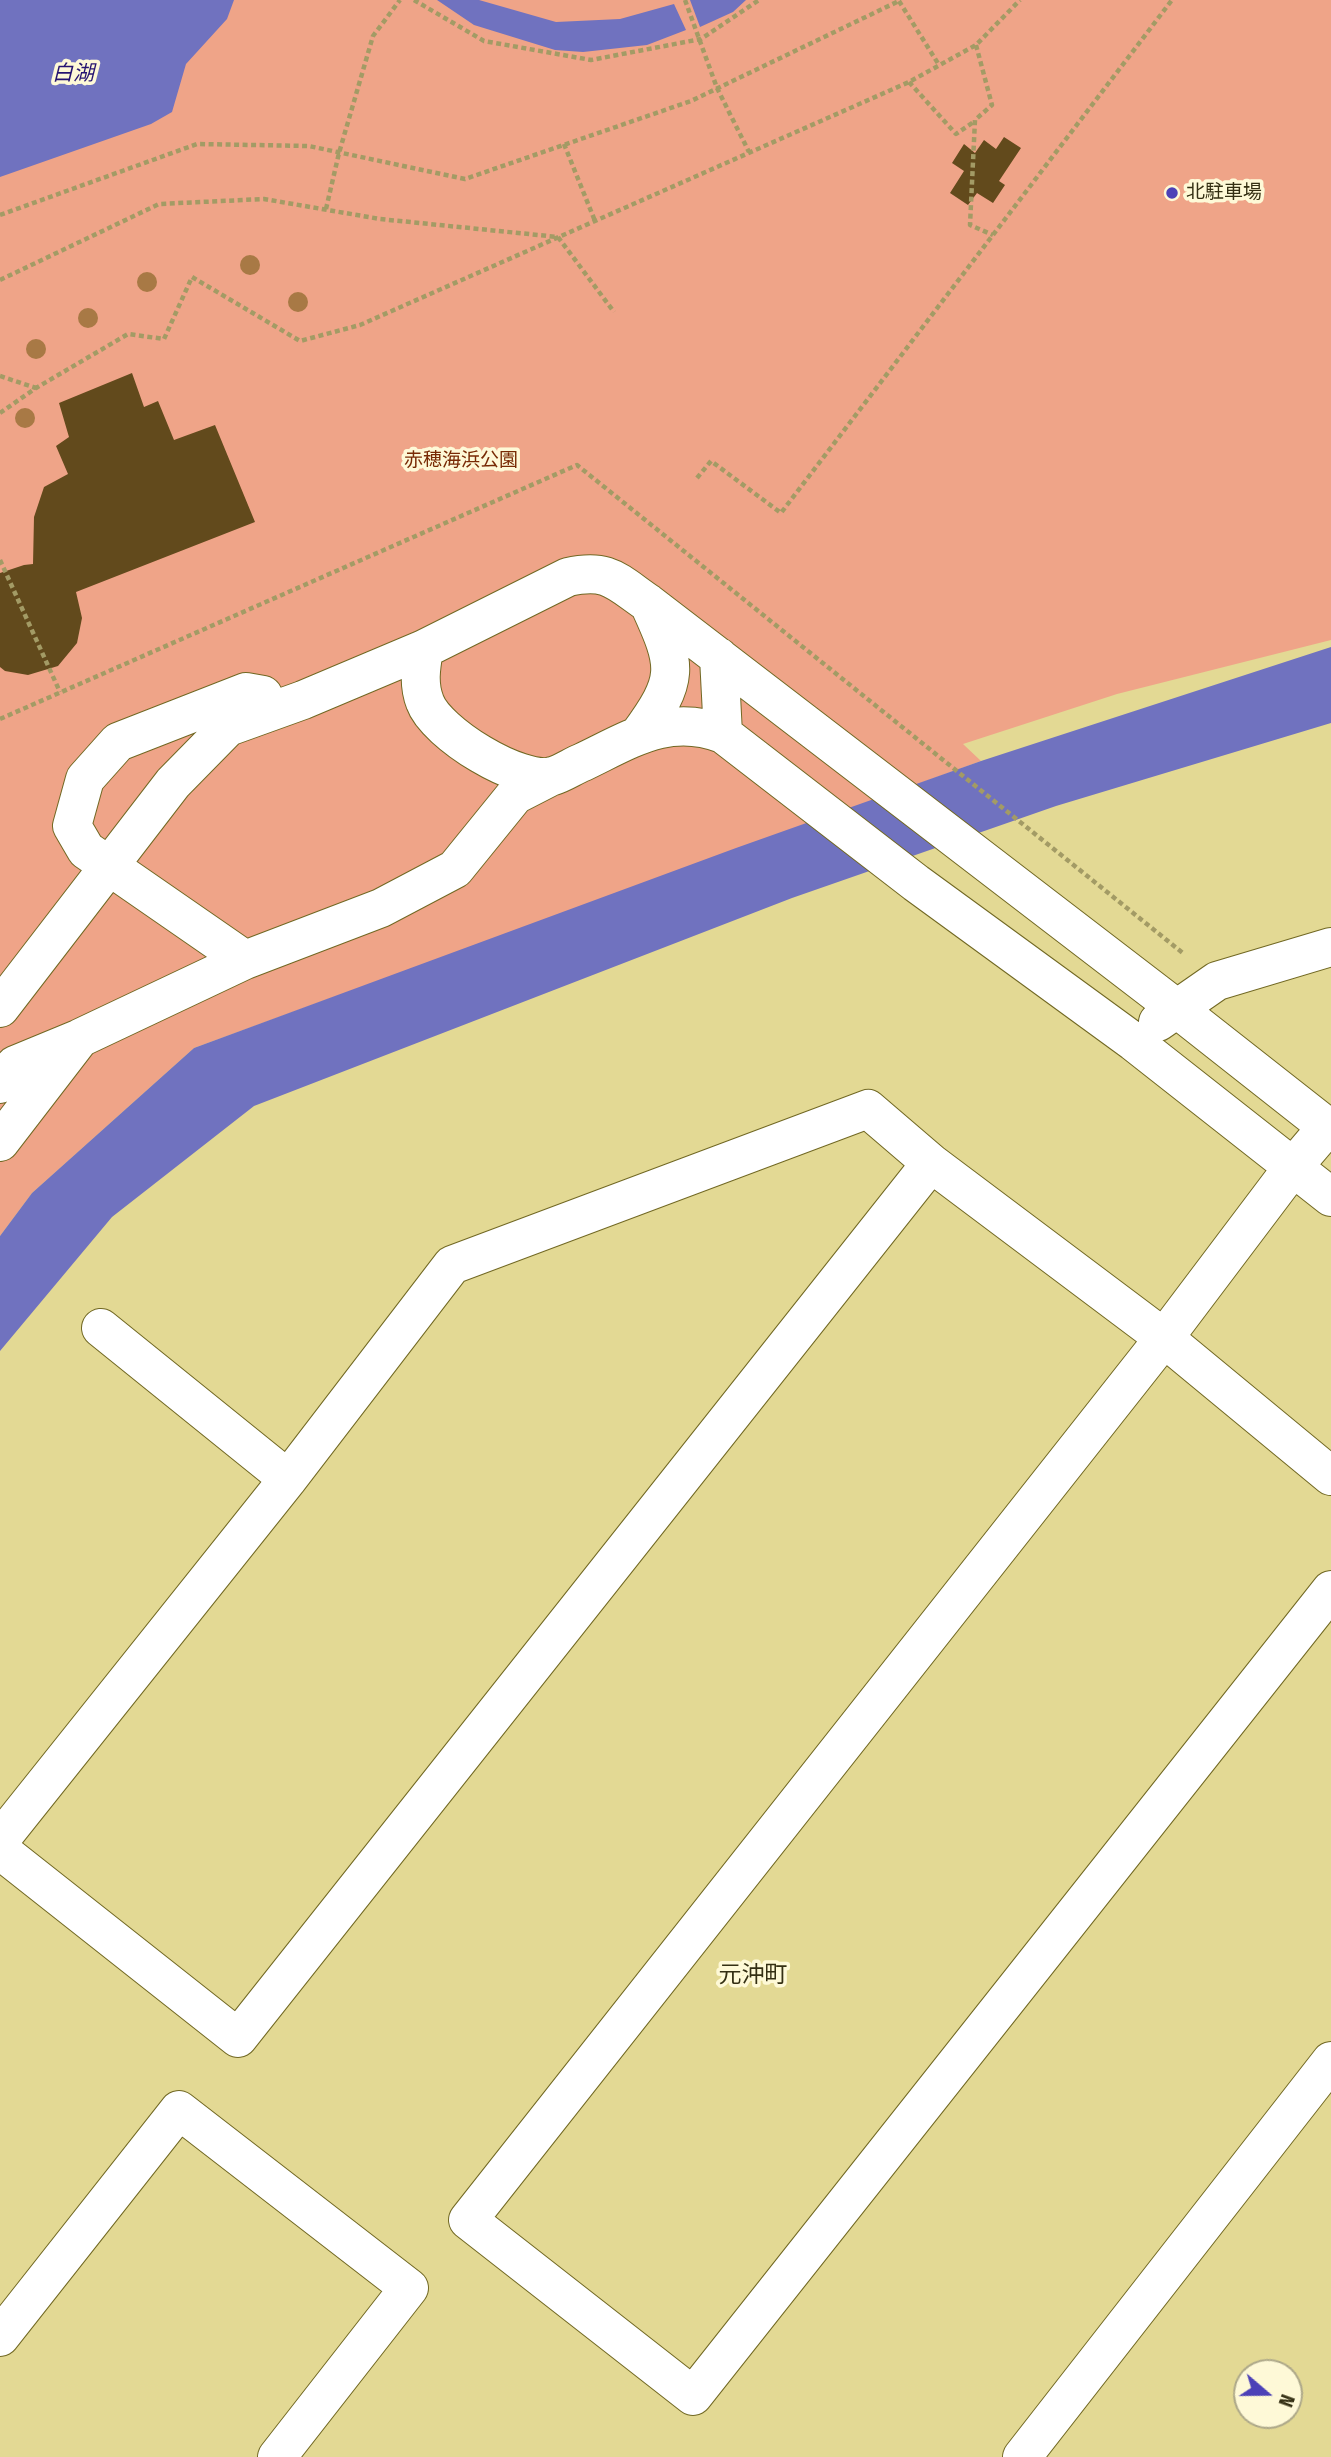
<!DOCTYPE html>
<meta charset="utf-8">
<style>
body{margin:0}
#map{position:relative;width:1331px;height:2457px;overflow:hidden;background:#e3d994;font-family:"Fira Sans Condensed",sans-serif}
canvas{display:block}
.north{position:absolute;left:1233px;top:2359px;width:70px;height:70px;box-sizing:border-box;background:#fef9d7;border:2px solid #ada889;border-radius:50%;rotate:110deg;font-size:19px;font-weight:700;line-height:28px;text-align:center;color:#342f13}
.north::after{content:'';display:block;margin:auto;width:24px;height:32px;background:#4c41b7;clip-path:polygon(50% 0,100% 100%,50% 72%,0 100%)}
</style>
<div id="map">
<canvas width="1331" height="2457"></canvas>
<div class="north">N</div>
</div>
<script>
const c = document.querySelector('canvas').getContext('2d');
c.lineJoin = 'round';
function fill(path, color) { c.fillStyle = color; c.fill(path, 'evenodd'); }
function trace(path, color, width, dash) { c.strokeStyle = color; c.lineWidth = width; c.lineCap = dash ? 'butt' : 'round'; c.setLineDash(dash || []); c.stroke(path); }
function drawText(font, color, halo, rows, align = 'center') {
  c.font = font + ' "Fira Sans Condensed","Noto Sans JP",sans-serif'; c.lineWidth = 7; c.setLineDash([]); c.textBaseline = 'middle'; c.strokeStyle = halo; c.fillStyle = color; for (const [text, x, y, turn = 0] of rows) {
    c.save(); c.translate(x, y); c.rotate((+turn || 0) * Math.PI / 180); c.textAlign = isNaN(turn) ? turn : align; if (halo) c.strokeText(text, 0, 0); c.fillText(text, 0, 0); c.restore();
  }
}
const green = new Path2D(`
 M 0,0 L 1331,0 L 1331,640 L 1117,694 L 963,744 L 981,761 L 194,1048 L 32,1193 L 0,1236 Z`);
const water = new Path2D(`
 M 0,0 L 234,0 L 227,19 L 186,64 L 172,112 L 151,124 L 0,177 Z
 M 437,0 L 479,0 L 556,22 L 620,19 L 674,4 L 686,30 L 647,45 L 583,52 L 555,50 L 474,25 Z
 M 690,0 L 746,0 L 733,12 L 700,27 Z
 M 1331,647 L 1331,723 L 1056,806 L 792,898 L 254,1106 L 112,1217 L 0,1351 L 0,1236 L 32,1193 L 194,1048 L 736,848 L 981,761 Z`);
const building = new Path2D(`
 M 1004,137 L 1021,148 L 999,181 L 1005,185 L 993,203 L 977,193 L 968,205 L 950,193 L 964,171 L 952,163 L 964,144 L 975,153 L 984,140 L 996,149 Z
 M 132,373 L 144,407 L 158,401 L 174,440 L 215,425 L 255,522 L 76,592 L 82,618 L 77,643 L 58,666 L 28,675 L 5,671 L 0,667 L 0,573 L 24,565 L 33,564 L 34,517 L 44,487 L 68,474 L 56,446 L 69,437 L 59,403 Z`);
const path = new Path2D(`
 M 414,0 L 484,41 L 591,60 L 701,39 L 759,0
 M 685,0 L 717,88 L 749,152
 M 899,1 L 939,65
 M 976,45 L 992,105 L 975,120 L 970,225 L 993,235
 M 909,82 L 956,134 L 975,121
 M 564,144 L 595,221
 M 326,209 L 339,153 L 373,36 L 400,0
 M 0,215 L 197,144 L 309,146 L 465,179 L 691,101 L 901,0
 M 0,280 L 159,204 L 264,199 L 380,219 L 558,237 L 614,312
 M 0,376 L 36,388
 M 0,413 L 36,388 L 128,334 L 164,339 L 192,277 L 300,341 L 360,325 L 909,82 L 976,45 L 1020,0
 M 697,478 L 711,461 L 781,513 L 1172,0
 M 0,560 L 60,692
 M 0,719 L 577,465 L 1184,954`);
const minor = new Path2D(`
 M 424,649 C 421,667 418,684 425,702 C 436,733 520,785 553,776 C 563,773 573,766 583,762 C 631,739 669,713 723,734 L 916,883 L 1134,1042 L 1331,1197
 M 719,657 L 723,734
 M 638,736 C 680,679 678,667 649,604
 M 245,960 L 86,850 L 72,826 L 85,779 L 118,742 L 246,692 L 263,695
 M 0,1008 L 173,783 L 228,727 L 303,700 L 424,649 L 568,577 C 608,568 616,581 648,603 L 1176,1008 L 1331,1130
 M 1158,1022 L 1217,981 L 1331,947
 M 0,1084 L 15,1065 L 78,1039
 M 1327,1127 L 1293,1167 L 1164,1338 L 468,2220 L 693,2396 L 1331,1590
 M 0,1142 L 80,1038 L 245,960 L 381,908 L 455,869 L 515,795 L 552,776
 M 101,1328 L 288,1479
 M 0,1840 L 288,1479 L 452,1265 L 868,1109 L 931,1163 L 1164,1338 L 1331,1476
 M 0,1850 L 238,2038 L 931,1163
 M 0,2337 L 179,2110 L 409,2288 L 277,2457
 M 1022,2457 L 1331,2061`);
const trees = [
 [250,265],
 [147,282],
 [298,302],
 [88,318],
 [36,349],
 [25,418]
];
const markers = [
 [1172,193,7,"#4c41b7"]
];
const poiNames = [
 ["北駐車場",1186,193]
];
const parkNames = [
 ["赤穂海浜公園",461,461]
];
const waterNames = [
 ["白湖",73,74]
];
const quarterNames = [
 ["元沖町",753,1976]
];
fill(green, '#efa488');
fill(water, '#7072bf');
fill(building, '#624a1c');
trace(minor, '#716823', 40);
trace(path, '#a39b65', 4.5, [5, 3.5]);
trace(minor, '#fff', 38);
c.fillStyle = '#a87945';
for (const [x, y] of trees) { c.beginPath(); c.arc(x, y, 10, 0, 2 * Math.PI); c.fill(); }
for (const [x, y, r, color] of markers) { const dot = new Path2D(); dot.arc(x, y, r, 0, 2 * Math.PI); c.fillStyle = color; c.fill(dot); trace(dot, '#fef9d7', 2.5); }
drawText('19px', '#342f13', '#fef9d7', poiNames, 'left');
drawText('19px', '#782a04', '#fef9d7', parkNames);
drawText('italic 21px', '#251371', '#fef9d7', waterNames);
drawText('23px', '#342f13', '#fef9d7', quarterNames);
</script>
